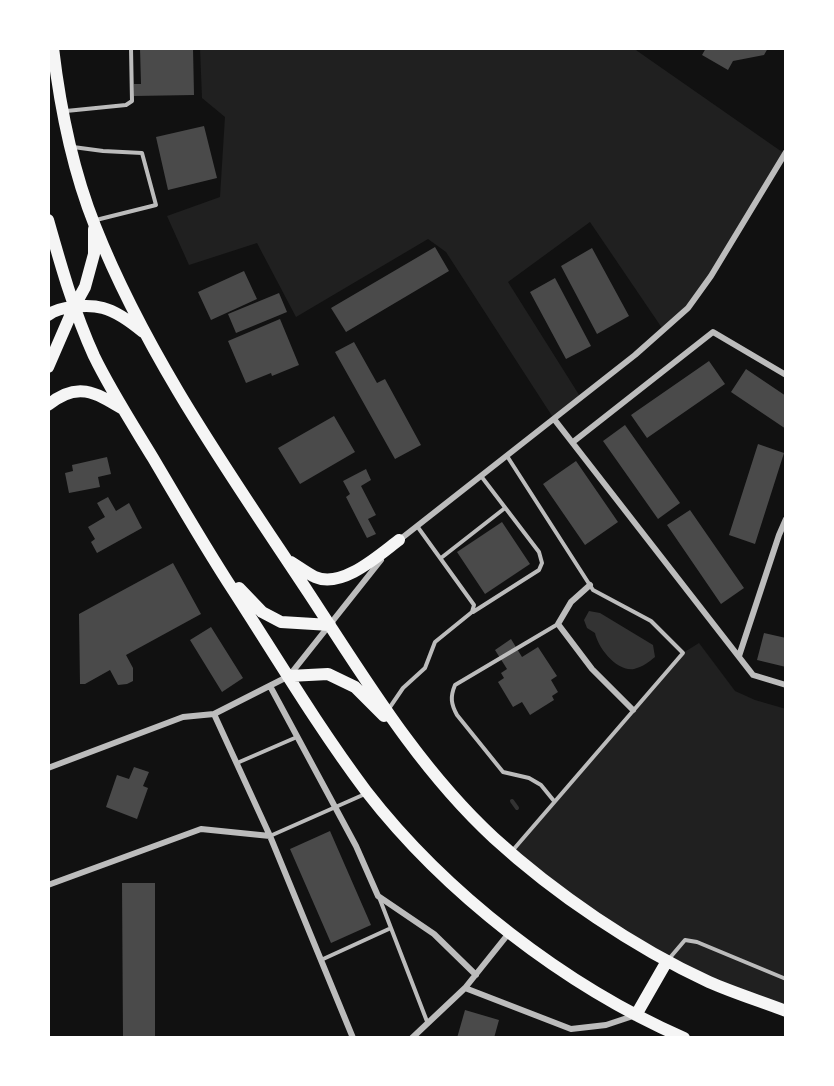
<!DOCTYPE html>
<style>
body{margin:0}
#map{position:relative;width:834px;height:1086px;overflow:hidden;background:#111;font-family:"Archivo Narrow",sans-serif}
canvas{display:block}
.frame{position:absolute;inset:0;border:50px solid #fff;pointer-events:none}
</style>
<div id="map">
<canvas width="834" height="1086"></canvas>
<div class="frame"></div>
</div>
<script>
const c = document.querySelector('canvas').getContext('2d');
c.lineJoin = 'round';
function fill(path, color) { c.fillStyle = color; c.fill(path, 'evenodd'); }
function trace(path, color, width, dash) { c.strokeStyle = color; c.lineWidth = width; c.lineCap = dash ? 'butt' : 'round'; c.setLineDash(dash || []); c.stroke(path); }
const green = new Path2D(`
 M 200,48 L 633,48 L 785,154 L 709,279 L 664,331 L 590,222 L 508,282 L 581,398 L 554,419 L 446,252 L 428,239 L 296,317 L 257,243 L 189,265 L 167,216 L 220,197 L 225,117 L 202,98 Z
 M 699,643 L 735,691 L 755,700 L 786,709 L 786,1011 L 667,961 L 510,852 L 683,653 Z`);
const water = new Path2D(`
 M 589,611 L 600,613 L 653,645 L 655,657 C 649,662 642,667 634,669 C 617,672 598,648 595,633 L 587,628 L 584,620 Z`);
const stream = new Path2D(`
 M 512,801 L 517,808`);
const building = new Path2D(`
 M 140,48 L 193,48 L 194,95 L 134,96 L 134,84 L 141,84 Z
 M 706,48 L 768,48 L 764,55 L 733,61 L 728,70 L 702,55 Z
 M 204,126 L 217,178 L 168,190 L 156,137 Z
 M 435,247 L 449,271 L 346,332 L 331,308 Z
 M 592,248 L 629,316 L 597,334 L 561,266 Z
 M 244,271 L 257,299 L 211,320 L 198,292 Z
 M 555,278 L 591,346 L 566,359 L 530,292 Z
 M 279,293 L 287,312 L 236,333 L 228,314 Z
 M 280,319 L 299,365 L 272,376 L 271,373 L 246,383 L 228,341 Z
 M 354,342 L 377,383 L 385,379 L 421,445 L 395,459 L 335,352 Z
 M 709,361 L 725,384 L 647,438 L 631,415 Z
 M 746,369 L 786,396 L 786,429 L 731,392 Z
 M 334,416 L 355,452 L 300,484 L 278,448 Z
 M 625,425 L 680,503 L 658,519 L 603,441 Z
 M 758,444 L 784,453 L 755,544 L 729,535 Z
 M 107,457 L 111,474 L 98,477 L 100,487 L 69,493 L 65,473 L 73,471 L 72,465 Z
 M 576,461 L 618,522 L 585,545 L 543,484 Z
 M 366,469 L 371,480 L 361,486 L 376,515 L 368,519 L 376,534 L 367,538 L 346,497 L 350,494 L 343,481 Z
 M 108,497 L 116,511 L 129,503 L 142,528 L 97,553 L 91,542 L 95,539 L 88,527 L 105,517 L 97,503 Z
 M 690,510 L 744,588 L 721,604 L 667,525 Z
 M 502,522 L 530,564 L 485,594 L 457,552 Z
 M 173,563 L 201,614 L 126,655 L 133,668 L 133,681 L 127,684 L 118,685 L 110,670 L 85,684 L 80,684 L 79,614 Z
 M 211,627 L 243,678 L 222,692 L 190,640 Z
 M 764,633 L 786,638 L 786,667 L 757,660 Z
 M 511,639 L 522,657 L 538,647 L 557,676 L 551,680 L 558,692 L 552,696 L 554,700 L 530,715 L 522,702 L 513,707 L 498,682 L 504,678 L 501,673 L 507,669 L 495,650 Z
 M 134,767 L 149,772 L 143,786 L 148,788 L 137,819 L 106,807 L 117,775 L 129,779 Z
 M 330,831 L 371,925 L 331,943 L 290,849 Z
 M 122,883 L 155,883 L 155,1038 L 123,1038 Z
 M 465,1010 L 499,1020 L 494,1038 L 457,1038 Z`);
const service = new Path2D(`
 M 66,111 L 126,105 L 132,101 L 131,48
 M 73,147 L 103,151 L 142,153 L 156,205 L 96,220
 M 507,456 L 593,590 L 651,621 L 683,653 L 513,850
 M 441,558 L 505,508
 M 473,612 L 539,570 L 542,563 L 539,552 L 481,476
 M 388,710 L 403,688 L 425,668 L 435,642 L 472,612 L 474,605 L 417,526
 M 237,763 L 297,737
 M 554,801 L 541,785 L 529,778 L 503,772 L 457,715 C 451,704 450,697 455,685 L 558,624
 M 270,836 L 365,794
 M 379,897 L 428,1024
 M 321,960 L 391,928
 M 668,960 L 685,940 L 697,942 L 786,979`);
const minor = new Path2D(`
 M 554,419 L 753,675 L 786,685
 M 573,442 L 713,332 L 786,375
 M 398,541 L 635,355 L 688,308 L 711,276 L 786,152
 M 590,585 L 571,602 L 558,624 L 592,669 L 633,710
 M 739,656 L 779,535 L 786,519
 M 270,686 L 356,846 L 378,896 L 434,934 L 476,975
 M 214,714 L 270,836 L 353,1038
 M 48,768 L 183,717 L 214,714 L 289,676 L 381,560
 M 48,885 L 201,829 L 270,836
 M 465,988 L 571,1029 L 606,1025 L 636,1015
 M 412,1038 L 465,988 L 509,933`);
const primary = new Path2D(`
 M 53,48 C 60,107 73,171 95,226 C 147,357 230,474 308,592 C 364,677 418,768 494,838 C 554,893 635,948 709,982 C 734,993 760,1001 786,1011
 M 48,220 C 61,266 74,312 94,356 C 111,391 133,425 153,458 C 179,502 205,547 233,590 C 277,658 318,727 366,791 C 445,893 565,986 684,1038
 M 48,315 C 59,306 89,304 103,308 C 118,312 131,322 143,332
 M 48,367 L 74,307 L 85,287 L 94,254 L 94,229
 M 48,405 C 77,381 95,392 123,409
 M 291,562 C 299,567 307,573 315,577 C 342,589 379,555 399,540
 M 239,588 L 262,612 L 281,622 L 330,625
 M 289,676 L 328,674 L 355,687 L 384,716
 M 636,1015 L 667,961`);
fill(green, '#202020');
fill(water, '#333');
trace(stream, '#333', 4);
fill(building, '#4a4a4a');
trace(service, '#bcbcbc', 4);
trace(minor, '#bcbcbc', 6);
trace(primary, '#f5f5f5', 12);
</script>
